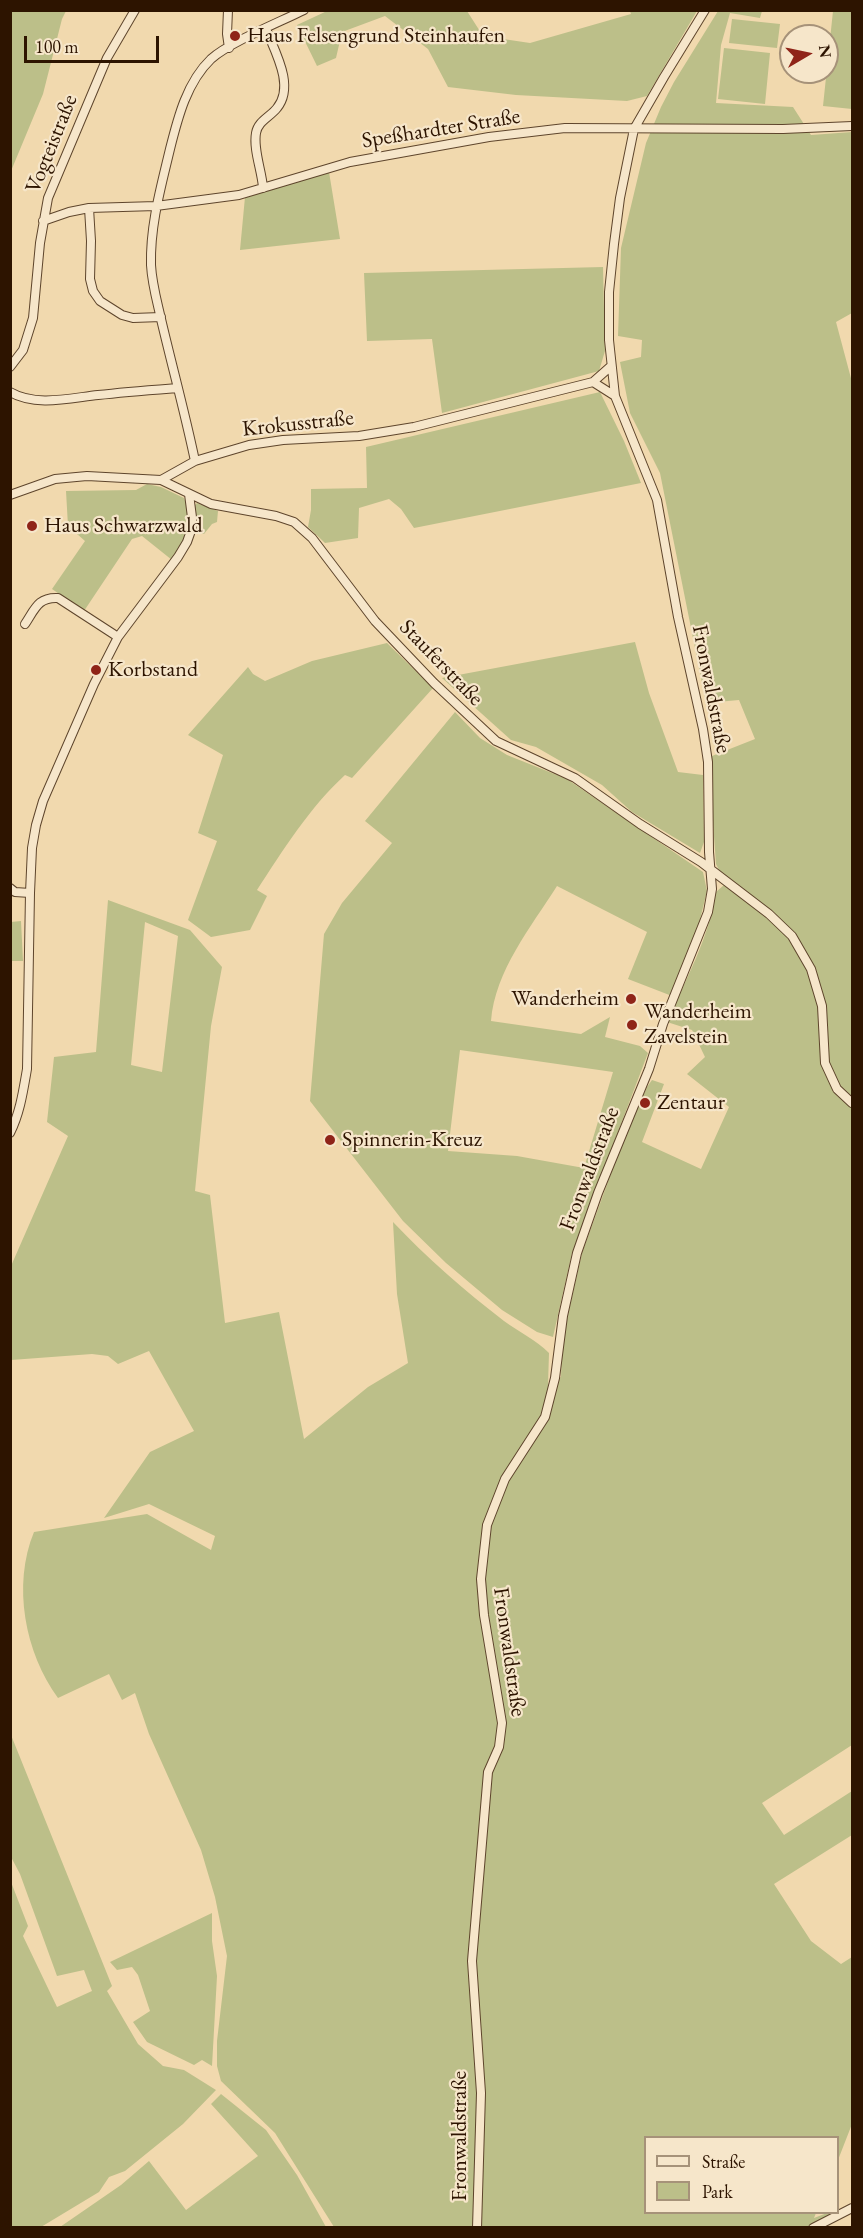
<!DOCTYPE html>
<meta charset="utf-8">
<style>
body{margin:0}
#map{position:relative;width:863px;height:2238px;overflow:hidden;background:#f1d9ae;font-family:"EB Garamond",serif}
canvas{display:block}
.frame{position:absolute;inset:0;border:12px solid #2d1400;pointer-events:none}
.legend{position:absolute;left:644px;top:2136px;width:195px;height:78px;box-sizing:border-box;background:#f6e6ca;border:2px solid #a69279;margin:0;padding:8px 10px;list-style:none;font-size:18px;color:#2d1400}
.legend li{display:flex;align-items:center;gap:12px;height:30px}
.legend b{width:30px;border:2px solid #a69279}
.north{position:absolute;left:779px;top:24px;width:60px;height:60px;box-sizing:border-box;background:#f6e6ca;border:2px solid #a69279;border-radius:50%;rotate:81deg;font-size:16px;font-weight:700;line-height:24px;text-align:center;color:#2d1400}
.north::after{content:'';display:block;margin:auto;width:21px;height:27px;background:#8f2418;clip-path:polygon(50% 0,100% 100%,50% 72%,0 100%)}
.scale{position:absolute;left:24px;top:36px;width:135px;height:27px;box-sizing:border-box;border:3px solid #2d1400;border-top:0;padding-left:8px;font-size:18px;line-height:21px;white-space:nowrap;color:#2d1400;-webkit-text-stroke:4px #f6e6ca;paint-order:stroke}
</style>
<div id="map">
<canvas width="863" height="2238"></canvas>
<div class="frame"></div>
<ul class="legend">
<li><b style="height:8px;background:#f6e6ca"></b>Straße</li>
<li><b style="height:16px;background:#bcbf89"></b>Park</li>
</ul>
<div class="north">N</div>
<div class="scale">100 m</div>
</div>
<script>
const c = document.querySelector('canvas').getContext('2d');
c.lineJoin = 'round';
function fill(path, color) { c.fillStyle = color; c.fill(path, 'evenodd'); }
function trace(path, color, width, dash) { c.strokeStyle = color; c.lineWidth = width; c.lineCap = dash ? 'butt' : 'round'; c.setLineDash(dash || []); c.stroke(path); }
function drawText(font, color, halo, rows, align = 'center') {
  c.font = font + ' "EB Garamond",serif'; c.lineWidth = 4.5; c.setLineDash([]); c.textBaseline = 'middle'; c.strokeStyle = halo; c.fillStyle = color; for (const [text, x, y, turn = 0] of rows) {
    c.save(); c.translate(x, y); c.rotate((+turn || 0) * Math.PI / 180); c.textAlign = isNaN(turn) ? turn : align; if (halo) c.strokeText(text, 0, 0); c.fillText(text, 0, 0); c.restore();
  }
}
const green = new Path2D(`
 M 11,10 L 66,11 L 62,19 L 43,94 L 11,171 Z
 M 327,11 L 467,11 L 483,36 L 530,43 L 631,14 L 630,11 L 697,11 L 647,96 L 627,101 L 516,95 L 448,87 L 428,49 L 385,16 L 342,32 L 336,58 L 317,66 L 297,25 Z
 M 718,11 L 762,11 L 760,18 L 730,13 L 721,45 L 716,103 L 793,107 L 811,135 L 852,132 L 852,313 L 836,322 L 852,382 L 852,1745 L 762,1803 L 784,1835 L 852,1791 L 852,1835 L 774,1884 L 811,1941 L 841,1964 L 852,1957 L 852,2124 L 838,2160 L 838,2138 L 646,2138 L 646,2212 L 816,2213 L 814,2218 L 827,2213 L 833,2213 L 807,2228 L 334,2227 L 275,2133 L 221,2081 L 217,2066 L 217,2041 L 227,1956 L 215,1897 L 201,1850 L 149,1734 L 135,1693 L 122,1700 L 109,1674 L 58,1698 C 25,1653 12,1585 34,1532 L 147,1514 L 211,1550 L 215,1536 L 149,1504 L 104,1518 L 150,1452 L 194,1431 L 149,1351 L 118,1364 L 108,1356 L 92,1354 L 11,1360 L 11,1266 L 68,1136 L 47,1122 L 54,1057 L 96,1052 L 108,900 L 190,930 L 222,967 L 211,1026 L 195,1191 L 210,1195 L 225,1323 L 279,1312 L 304,1439 L 368,1387 L 408,1363 L 397,1294 L 393,1222 C 427,1258 465,1291 504,1321 C 519,1332 536,1340 549,1353 L 548,1385 L 561,1377 L 562,1341 L 582,1253 L 621,1146 L 647,1087 L 652,1080 L 664,1084 L 642,1142 L 701,1169 L 729,1107 L 687,1074 L 705,1057 L 692,1030 L 667,1022 C 686,979 709,938 716,892 L 724,885 C 741,897 782,926 794,942 C 802,955 807,970 813,985 L 817,972 L 796,935 L 775,914 L 721,874 L 716,864 L 712,809 L 712,756 L 755,739 L 739,700 L 706,703 L 660,473 L 630,413 L 620,362 L 641,357 L 642,340 L 618,336 L 621,248 L 646,143 L 661,107 L 674,82 ZM 145,922 L 178,936 L 162,1072 L 131,1065 Z
 M 833,11 L 852,11 L 852,109 L 823,106 Z
 M 732,19 L 780,24 L 777,48 L 729,43 Z
 M 724,48 L 770,53 L 765,104 L 718,99 Z
 M 329,172 L 340,239 L 240,250 L 245,197 Z
 M 603,267 L 605,351 L 599,371 L 442,413 L 432,339 L 367,341 L 364,273 Z
 M 600,392 L 624,441 L 641,483 L 414,528 L 401,509 L 389,499 L 359,508 L 358,538 L 325,543 L 308,527 L 311,510 L 311,489 L 367,488 L 366,447 Z
 M 147,484 L 161,487 L 184,498 L 189,511 L 188,536 L 172,560 L 142,536 L 132,539 L 84,611 L 52,589 L 85,541 L 68,526 L 66,491 L 136,490 Z
 M 197,503 L 218,511 L 217,522 L 212,524 L 204,534 L 193,530 L 192,508 Z
 M 635,642 L 649,693 L 678,772 L 703,775 L 704,842 L 700,853 L 632,812 L 602,785 L 536,747 L 511,740 L 442,678 Z
 M 387,643 L 433,688 L 352,778 L 345,775 C 310,807 283,850 257,890 L 267,896 L 250,930 L 211,937 L 188,920 L 217,841 L 198,833 L 223,755 L 188,735 L 248,667 L 253,674 L 265,681 L 312,661 Z
 M 455,712 L 480,738 L 507,755 L 567,779 L 703,872 L 707,891 L 695,940 L 672,996 L 628,979 L 647,932 L 557,886 C 531,927 495,971 491,1021 L 581,1034 L 610,1017 L 605,1037 L 640,1046 L 648,1053 L 572,1253 L 553,1337 L 537,1332 L 502,1310 L 446,1263 L 403,1221 L 310,1101 L 324,934 L 342,903 L 392,843 L 365,821 ZM 460,1050 L 613,1072 L 584,1168 L 517,1156 L 448,1151 Z
 M 21,921 L 23,961 L 11,961 L 11,922 Z
 M 11,1735 L 112,1986 L 107,1991 L 138,2044 L 163,2066 L 184,2070 L 216,2090 L 183,2124 L 125,2171 L 109,2177 L 99,2192 L 41,2227 L 11,2227 L 11,1882 L 28,1926 L 23,1936 L 57,2007 L 92,1991 L 84,1970 L 57,1976 L 20,1874 L 11,1857 Z
 M 212,1913 L 212,1941 L 217,1976 L 212,2066 L 202,2060 L 194,2065 L 147,2042 L 133,2022 L 150,2011 L 138,1975 L 132,1967 L 117,1970 L 110,1962 Z
 M 221,2094 L 266,2130 L 297,2175 L 326,2227 L 60,2227 L 121,2185 L 149,2161 L 186,2210 L 258,2156 L 211,2104 Z`);
const minor = new Path2D(`
 M 228,10 L 227,34 L 229,48
 M 263,188 C 262,171 253,150 256,133 C 258,121 270,117 277,108 C 295,86 275,52 266,29
 M 89,208 L 91,241 L 90,279 L 93,291 L 100,301 L 122,315 L 133,318 L 161,317
 M 43,221 L 69,212 L 89,208 L 156,206 L 239,195 L 350,162 L 489,137 L 565,128 L 783,129 L 852,126
 M 10,367 L 23,350 L 33,318 L 40,243 L 48,198 L 107,58 L 135,10
 M 593,382 L 615,396
 M 10,392 C 36,407 70,398 98,395 C 124,392 151,390 177,388
 M 195,461 C 185,413 172,366 161,319 C 157,301 152,284 151,265 C 150,225 161,187 170,149 C 178,117 187,82 211,59 C 230,42 280,22 304,10
 M 161,480 L 211,504 L 276,516 L 294,522 L 312,538 L 375,621 L 434,683 L 496,741 L 575,778 L 640,824 L 701,862 L 769,914 L 792,936 L 811,969 L 822,1006 L 825,1063 L 837,1089 L 852,1103
 M 10,495 L 55,479 L 87,476 L 161,480 L 195,461 L 249,445 L 283,440 L 359,436 L 414,427 L 593,382 L 610,367
 M 25,624 C 35,609 38,597 58,598 L 118,637
 M 10,888 L 15,892 L 30,893
 M 10,1133 C 20,1113 23,1092 27,1069 L 30,893 L 32,848 L 36,825 L 43,801 L 94,684 L 118,637 L 178,557 L 187,542 L 193,525 L 189,494
 M 477,2228 L 481,2093 L 472,1961 L 488,1772 L 499,1747 L 502,1723 L 484,1615 L 481,1579 L 487,1525 L 505,1479 L 545,1417 L 555,1378 L 563,1316 L 577,1253 L 598,1193 L 649,1069 L 663,1024 L 708,912 L 712,889 L 709,852 L 708,762 L 703,729 L 678,617 L 657,500 L 615,396 L 609,340 L 609,292 L 614,244 L 620,198 L 634,129 L 664,77 L 705,10
 M 813,2228 L 852,2208`);
const markers = [
 [235,36,6,"#8f2418"],
 [32,526,6,"#8f2418"],
 [96,670,6,"#8f2418"],
 [631,999,6,"#8f2418"],
 [632,1025,6,"#8f2418"],
 [645,1103,6,"#8f2418"],
 [330,1140,6,"#8f2418"]
];
const poiNames = [
 ["Haus Felsengrund Steinhaufen",247,36],
 ["Haus Schwarzwald",44,526],
 ["Korbstand",108,670],
 ["Wanderheim",619,999,"right"],
 ["Wanderheim",644,1012],
 ["Zavelstein",644,1037],
 ["Zentaur",657,1103],
 ["Spinnerin-Kreuz",342,1140]
];
const streetNames = [
 ["Speßhardter Straße",441,129,-9],
 ["Vogteistraße",52,144,-68],
 ["Krokusstraße",298,424,-6],
 ["Stauferstraße",441,663,46],
 ["Fronwaldstraße",711,689,79],
 ["Fronwaldstraße",590,1169,-69],
 ["Fronwaldstraße",509,1652,82],
 ["Fronwaldstraße",460,2136,-90]
];
fill(green, '#bcbf89');
trace(minor, '#5e452c', 10);
trace(minor, '#f6e6ca', 8);
for (const [x, y, r, color] of markers) { const dot = new Path2D(); dot.arc(x, y, r, 0, 2 * Math.PI); c.fillStyle = color; c.fill(dot); trace(dot, '#f6e6ca', 2); }
drawText('22px', '#2d1400', '#f6e6ca', poiNames, 'left');
drawText('22px', '#2d1400', '#f6e6ca', streetNames);
</script>
